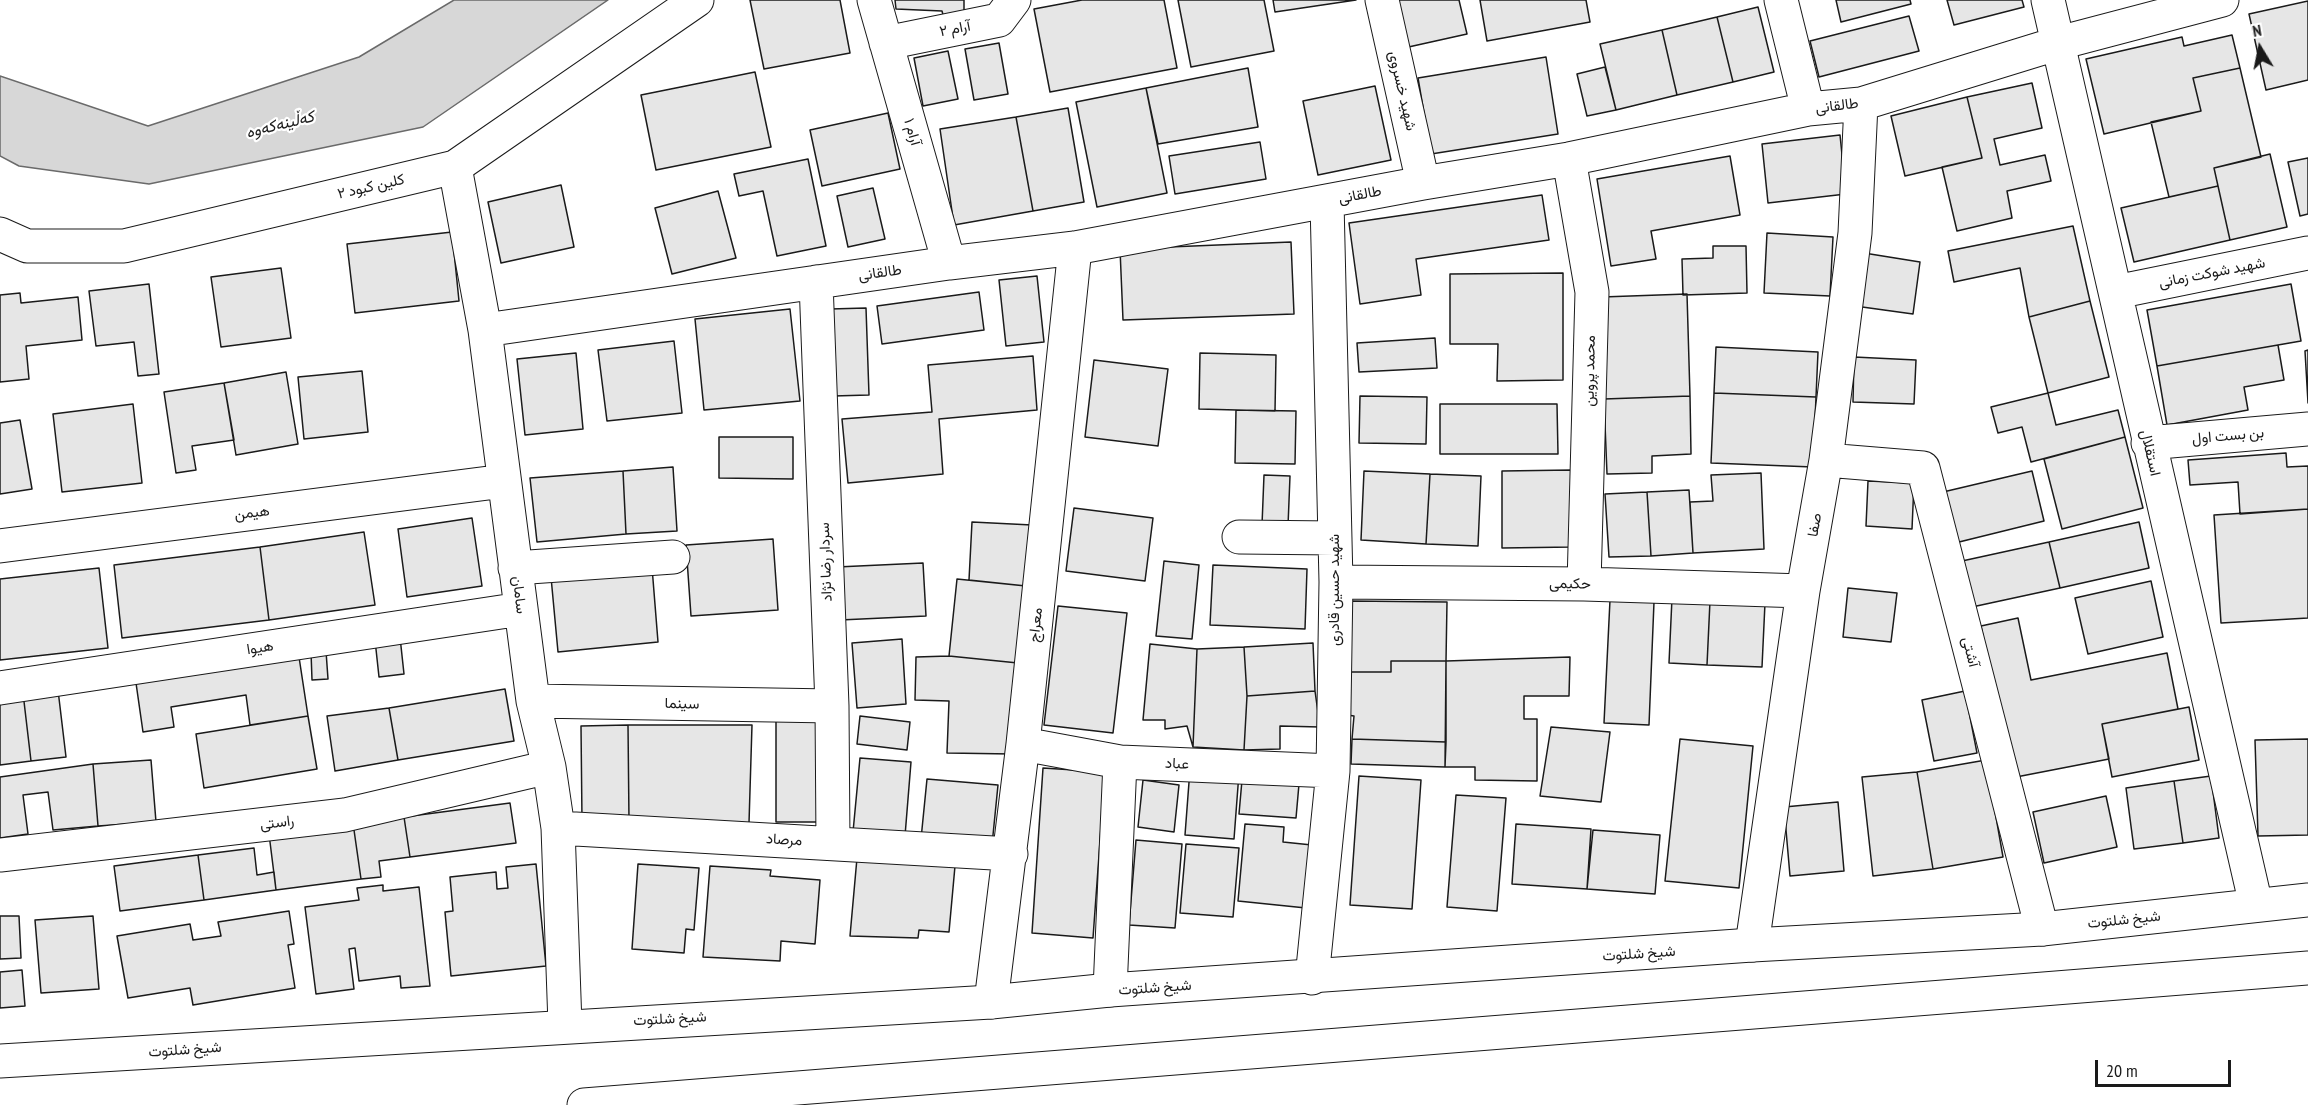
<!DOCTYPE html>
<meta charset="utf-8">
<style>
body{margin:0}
#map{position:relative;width:2308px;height:1105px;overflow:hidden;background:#fff;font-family:"PT Sans Narrow",sans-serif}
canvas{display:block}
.north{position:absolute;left:2230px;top:18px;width:60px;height:60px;-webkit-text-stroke:4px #fff;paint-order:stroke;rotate:350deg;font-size:16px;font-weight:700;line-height:24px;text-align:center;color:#1a1a1a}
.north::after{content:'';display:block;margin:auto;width:21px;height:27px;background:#1a1a1a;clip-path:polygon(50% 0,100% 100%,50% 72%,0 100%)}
.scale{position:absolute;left:2095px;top:1060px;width:136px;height:27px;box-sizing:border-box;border:3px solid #1a1a1a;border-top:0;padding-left:8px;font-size:18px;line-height:21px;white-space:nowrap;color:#1a1a1a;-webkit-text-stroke:4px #fff;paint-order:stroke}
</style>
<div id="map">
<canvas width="2308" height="1105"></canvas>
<div class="north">N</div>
<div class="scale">20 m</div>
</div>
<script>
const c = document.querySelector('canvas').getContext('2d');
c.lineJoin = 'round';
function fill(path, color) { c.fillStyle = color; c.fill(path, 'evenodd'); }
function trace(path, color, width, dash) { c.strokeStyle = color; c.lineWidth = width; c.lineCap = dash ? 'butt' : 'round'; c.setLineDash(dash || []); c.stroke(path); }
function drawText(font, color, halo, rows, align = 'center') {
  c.font = font + ' "PT Sans Narrow",Vazirmatn,sans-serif'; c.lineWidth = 4.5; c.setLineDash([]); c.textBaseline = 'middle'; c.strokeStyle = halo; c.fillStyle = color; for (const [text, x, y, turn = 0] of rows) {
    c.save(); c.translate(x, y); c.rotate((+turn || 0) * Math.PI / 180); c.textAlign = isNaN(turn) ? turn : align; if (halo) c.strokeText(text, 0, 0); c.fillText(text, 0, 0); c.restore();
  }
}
const water = new Path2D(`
 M 454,0 L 608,0 L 423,127 L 149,184 L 19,166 L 0,156 L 0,76 L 148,126 L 359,57 Z`);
const building = new Path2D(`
 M 750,0 L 840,0 L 850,53 L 764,69 Z
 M 895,0 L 964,0 L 964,17 L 944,19 L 942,11 L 896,9 Z
 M 1082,0 L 1164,0 L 1177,68 L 1050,92 L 1034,9 Z
 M 1178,0 L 1264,0 L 1274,51 L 1191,67 Z
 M 1273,0 L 1356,0 L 1275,12 Z
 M 1395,0 L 1459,0 L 1467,34 L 1404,48 Z
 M 1480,0 L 1586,0 L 1590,22 L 1487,41 Z
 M 1836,0 L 1910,0 L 1911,4 L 1841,22 Z
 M 1947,0 L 2022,0 L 2024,7 L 1954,25 Z
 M 2308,1 L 2308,80 L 2266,90 L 2249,14 Z
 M 1758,7 L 1774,72 L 1733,82 L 1717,17 Z
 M 1909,16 L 1919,51 L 1819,77 L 1810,41 Z
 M 1717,17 L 1733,82 L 1677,95 L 1662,30 Z
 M 1662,30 L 1677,95 L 1616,110 L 1600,44 Z
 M 2232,35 L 2240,68 L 2193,78 L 2201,111 L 2104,134 L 2086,59 L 2182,37 L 2184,46 Z
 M 999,43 L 1008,94 L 974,100 L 965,49 Z
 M 948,51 L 958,99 L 923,106 L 914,58 Z
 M 1546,57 L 1558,134 L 1431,154 L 1418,78 Z
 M 1605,67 L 1616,110 L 1587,116 L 1577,74 Z
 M 1248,68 L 1258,127 L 1158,144 L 1146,88 Z
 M 2240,68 L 2261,157 L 2214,168 L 2218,186 L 2169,197 L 2151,122 L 2201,111 L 2193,78 Z
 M 755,72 L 771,147 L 656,170 L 641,95 Z
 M 2032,83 L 2042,128 L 1994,139 L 2000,165 L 2045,155 L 2051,181 L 2007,191 L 2012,218 L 1957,231 L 1942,167 L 1982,158 L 1967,97 Z
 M 1375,86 L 1391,160 L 1318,175 L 1303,101 Z
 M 1146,88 L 1167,193 L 1097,207 L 1076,102 Z
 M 1967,97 L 1982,158 L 1905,176 L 1891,116 Z
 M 1068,108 L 1084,202 L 1033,211 L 1016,117 Z
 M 888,113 L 900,169 L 822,186 L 810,130 Z
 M 1016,117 L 1033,211 L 954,225 L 940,129 Z
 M 1840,135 L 1846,194 L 1768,203 L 1762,144 Z
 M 1260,142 L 1266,179 L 1175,194 L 1169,156 Z
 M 2270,154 L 2287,227 L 2230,240 L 2214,168 Z
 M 1730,156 L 1740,215 L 1651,231 L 1656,259 L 1611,266 L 1597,179 Z
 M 2308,158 L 2308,214 L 2300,216 L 2288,162 Z
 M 808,159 L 826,246 L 777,256 L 763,191 L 739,196 L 734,174 Z
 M 561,185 L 574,247 L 501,263 L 488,202 Z
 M 2218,186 L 2230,240 L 2134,262 L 2121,208 Z
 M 873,188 L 885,239 L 848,247 L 837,196 Z
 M 718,191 L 736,258 L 672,274 L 655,208 Z
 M 1542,195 L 1549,240 L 1416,259 L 1421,295 L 1360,304 L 1349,223 Z
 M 2073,226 L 2090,301 L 2029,317 L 2020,268 L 1954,282 L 1948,251 Z
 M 452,232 L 459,301 L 355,313 L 347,244 Z
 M 1767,233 L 1833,237 L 1830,296 L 1764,293 Z
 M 1291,242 L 1294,314 L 1123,320 L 1120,249 Z
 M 1713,246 L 1746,246 L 1747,293 L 1683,295 L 1682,259 L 1713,258 Z
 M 1864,253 L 1920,262 L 1913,314 L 1855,306 Z
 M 281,268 L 291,338 L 221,347 L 211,277 Z
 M 1563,273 L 1563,380 L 1497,381 L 1498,344 L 1450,344 L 1450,274 Z
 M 1037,276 L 1044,342 L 1006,346 L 999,280 Z
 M 149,284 L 159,374 L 138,376 L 134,342 L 96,346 L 89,291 Z
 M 2291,284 L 2301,341 L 2157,366 L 2147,310 Z
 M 979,292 L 984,330 L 882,344 L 877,306 Z
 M 20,293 L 21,303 L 78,297 L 82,340 L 26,346 L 29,379 L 0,382 L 0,295 Z
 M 1687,294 L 1690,396 L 1604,399 L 1602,297 Z
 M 2090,301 L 2109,377 L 2048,393 L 2029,317 Z
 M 866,308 L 869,395 L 833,396 L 830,309 Z
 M 790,309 L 800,401 L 704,410 L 695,319 Z
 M 1435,338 L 1437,368 L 1359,372 L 1357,343 Z
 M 674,341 L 682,413 L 607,421 L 598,350 Z
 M 2278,345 L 2284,380 L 2244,387 L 2248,410 L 2167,425 L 2157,366 Z
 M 1716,347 L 1818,352 L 1816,397 L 1714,393 Z
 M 2308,350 L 2308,403 L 2305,351 Z
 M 576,353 L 583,429 L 525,435 L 517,359 Z
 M 1200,353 L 1276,355 L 1275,411 L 1199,409 Z
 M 1033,356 L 1037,410 L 939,419 L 943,474 L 848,483 L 842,419 L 932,412 L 928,365 Z
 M 1854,357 L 1916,360 L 1914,404 L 1853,402 Z
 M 1094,360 L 1168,369 L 1158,446 L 1085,437 Z
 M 362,371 L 368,432 L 304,439 L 298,377 Z
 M 286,372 L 298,444 L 236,455 L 224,383 Z
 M 224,383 L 234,440 L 192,446 L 196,470 L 176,473 L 164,392 Z
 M 1714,393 L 1816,397 L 1813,467 L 1711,463 Z
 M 2048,393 L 2056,425 L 2118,410 L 2125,437 L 2031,462 L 2022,427 L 1998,433 L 1991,407 Z
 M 1360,396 L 1427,397 L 1426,444 L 1359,443 Z
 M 1690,396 L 1691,454 L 1652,456 L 1652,473 L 1607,474 L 1604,399 Z
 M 133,404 L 142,483 L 62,492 L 53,414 Z
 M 1440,404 L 1557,404 L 1558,454 L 1440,454 Z
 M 1236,410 L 1296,411 L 1295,464 L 1235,463 Z
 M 20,420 L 32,489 L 0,494 L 0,423 Z
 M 719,437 L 793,437 L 793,479 L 719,478 Z
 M 2125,437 L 2143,508 L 2062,529 L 2044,459 Z
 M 2286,453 L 2287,467 L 2308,466 L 2308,509 L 2240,514 L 2238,482 L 2190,485 L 2188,460 Z
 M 673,467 L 677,531 L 626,534 L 623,471 Z
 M 1572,470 L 1573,547 L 1502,548 L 1502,471 Z
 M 623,471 L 626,534 L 537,542 L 530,478 Z
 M 1364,471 L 1430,474 L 1426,544 L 1361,540 Z
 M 2032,471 L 2044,521 L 1955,543 L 1943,492 Z
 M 1761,473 L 1764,549 L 1693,553 L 1690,502 L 1713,501 L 1711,475 Z
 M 1430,474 L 1481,476 L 1478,546 L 1426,544 Z
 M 1264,475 L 1290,476 L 1288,526 L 1262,525 Z
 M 1868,481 L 1914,483 L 1912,529 L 1866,526 Z
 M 1689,490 L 1693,553 L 1651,556 L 1647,492 Z
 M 1647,492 L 1651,556 L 1609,557 L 1605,494 Z
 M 1074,508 L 1153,518 L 1145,581 L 1066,571 Z
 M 2308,509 L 2308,618 L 2221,623 L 2214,515 Z
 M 472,518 L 482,586 L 407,597 L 398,529 Z
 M 972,522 L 1032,525 L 1026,586 L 969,580 Z
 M 2139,522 L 2149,568 L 2060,588 L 2049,542 Z
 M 364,532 L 375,605 L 269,620 L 260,547 Z
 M 773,539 L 778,610 L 691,616 L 686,545 Z
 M 2049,542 L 2060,588 L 1972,607 L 1962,561 Z
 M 260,547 L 269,620 L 122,638 L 114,565 Z
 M 1164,561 L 1199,565 L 1192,639 L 1156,636 Z
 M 923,563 L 926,616 L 840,620 L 837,567 Z
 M 1213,565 L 1307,569 L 1305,629 L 1210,625 Z
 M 652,567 L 658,642 L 558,652 L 551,577 Z
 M 99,568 L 108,648 L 0,660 L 0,579 Z
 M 957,579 L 1026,586 L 1018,663 L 949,656 Z
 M 2151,581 L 2163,637 L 2088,654 L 2075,598 Z
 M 1848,588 L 1897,593 L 1891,642 L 1843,637 Z
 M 1672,598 L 1710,601 L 1707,665 L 1669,663 Z
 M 1610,600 L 1654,602 L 1649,725 L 1604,723 Z
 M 1350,601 L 1447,602 L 1446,661 L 1391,661 L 1391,672 L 1348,672 Z
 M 1710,601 L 1765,603 L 1762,667 L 1707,665 Z
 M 1058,606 L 1127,613 L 1113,733 L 1044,725 Z
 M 2018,618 L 2031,680 L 2167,653 L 2178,709 L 2102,724 L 2109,759 L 2011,778 L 1981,626 Z
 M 400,637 L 404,674 L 379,677 L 375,640 Z
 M 902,639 L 906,704 L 857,708 L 852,643 Z
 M 1313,643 L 1315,691 L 1247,696 L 1244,647 Z
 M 1150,644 L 1197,649 L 1193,747 L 1187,726 L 1165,729 L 1165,720 L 1143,720 Z
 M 1244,647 L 1247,696 L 1244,750 L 1193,747 L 1197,649 Z
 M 326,651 L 328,679 L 312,680 L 311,652 Z
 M 949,656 L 1018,663 L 1012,754 L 947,753 L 949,701 L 915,700 L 916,657 Z
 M 299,657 L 308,716 L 250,725 L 246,695 L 171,707 L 174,727 L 143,732 L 136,683 Z
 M 1570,657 L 1569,696 L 1524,696 L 1524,719 L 1537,719 L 1537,781 L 1475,780 L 1475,767 L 1445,767 L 1446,661 Z
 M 1391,661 L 1446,661 L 1446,742 L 1352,739 L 1354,716 L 1347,715 L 1348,672 L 1391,672 Z
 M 505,689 L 514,741 L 398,760 L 389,708 Z
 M 58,690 L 66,757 L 31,761 L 23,693 Z
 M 1315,691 L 1320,727 L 1280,726 L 1280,749 L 1244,750 L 1247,696 Z
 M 1965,691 L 1977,753 L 1934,761 L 1922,700 Z
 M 23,693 L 31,761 L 0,765 L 0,695 Z
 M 2189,707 L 2199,760 L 2112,777 L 2102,724 Z
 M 389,708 L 398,760 L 335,771 L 327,716 Z
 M 308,716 L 317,769 L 204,788 L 196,734 Z
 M 860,716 L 910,722 L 907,750 L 857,744 Z
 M 776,719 L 820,719 L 821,822 L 776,822 Z
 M 628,725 L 752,725 L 749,823 L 629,821 Z
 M 628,725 L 629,821 L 582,821 L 581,726 Z
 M 1551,727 L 1610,732 L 1601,802 L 1540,796 Z
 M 1352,739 L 1446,742 L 1445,767 L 1351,764 Z
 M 1680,739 L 1753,746 L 1739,888 L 1665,881 Z
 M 2308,739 L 2308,835 L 2258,836 L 2255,740 Z
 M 860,758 L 911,762 L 905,836 L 853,832 Z
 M 151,760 L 156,822 L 98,826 L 93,764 Z
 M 1986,760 L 2003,857 L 1933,869 L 1917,772 Z
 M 93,764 L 98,826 L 53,830 L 48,792 L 23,795 L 28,834 L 0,838 L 0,777 Z
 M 1043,768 L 1105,772 L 1093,938 L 1032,933 Z
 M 1190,769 L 1239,773 L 1234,839 L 1185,835 Z
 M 1917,772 L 1933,869 L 1873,876 L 1862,777 Z
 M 1359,776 L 1421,780 L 1412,909 L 1350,905 Z
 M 2211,776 L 2219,838 L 2183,843 L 2174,781 Z
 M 927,779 L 998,785 L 992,845 L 921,839 Z
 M 1143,780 L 1179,785 L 1174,832 L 1138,827 Z
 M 1242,780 L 1299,784 L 1296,818 L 1239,814 Z
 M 2174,781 L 2183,843 L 2134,849 L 2126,788 Z
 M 1456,795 L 1506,798 L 1497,911 L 1447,907 Z
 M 2106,796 L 2117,847 L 2044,863 L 2033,812 Z
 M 1838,802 L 1844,871 L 1790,876 L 1784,807 Z
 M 510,803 L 516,843 L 410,857 L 404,817 Z
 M 404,817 L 410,857 L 379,861 L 381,877 L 361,879 L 353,823 Z
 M 353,823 L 361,879 L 276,890 L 269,834 Z
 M 1245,824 L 1284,827 L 1283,842 L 1312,845 L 1306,908 L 1238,901 Z
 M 1516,824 L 1591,829 L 1587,889 L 1512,884 Z
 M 1593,830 L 1660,835 L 1655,894 L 1587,889 Z
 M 1136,840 L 1182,844 L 1175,928 L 1129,925 Z
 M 1186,844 L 1239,848 L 1233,917 L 1180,913 Z
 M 254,848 L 257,875 L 274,872 L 276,890 L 204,900 L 198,855 Z
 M 198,855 L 204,900 L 120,911 L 114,866 Z
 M 857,858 L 955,866 L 949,932 L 919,930 L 918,938 L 850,936 Z
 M 536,864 L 546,966 L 451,976 L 445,912 L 453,911 L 450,877 L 496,872 L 497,889 L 508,888 L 506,867 Z
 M 638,864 L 699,868 L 694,930 L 686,929 L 684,953 L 632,949 Z
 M 710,866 L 771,870 L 770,876 L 820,880 L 815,944 L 781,941 L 780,961 L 703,957 Z
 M 383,885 L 383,891 L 419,887 L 430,986 L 401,988 L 400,976 L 359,981 L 355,948 L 349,949 L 354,989 L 316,994 L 305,907 L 359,900 L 357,888 Z
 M 289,911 L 294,944 L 288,945 L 295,988 L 193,1005 L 190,988 L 128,998 L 117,936 L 190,924 L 193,940 L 221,936 L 218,922 Z
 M 0,916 L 19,916 L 21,958 L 0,959 Z
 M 93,916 L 99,989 L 41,993 L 35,920 Z
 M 22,970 L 25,1006 L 0,1008 L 0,972 Z`);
const minor = new Path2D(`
 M 874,0 L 949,263
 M 1382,0 L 1423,183
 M 1781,0 L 1808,109
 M 2048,0 L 2256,905
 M 886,43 L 999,20 L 1014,0
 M 1569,159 L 1592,292 L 1584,584
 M 455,167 L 485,330 L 533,701 L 549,767 L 558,828 L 565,1025
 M 816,282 L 832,706 L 833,843
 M 2116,292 L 2308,253
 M 485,330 L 949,263 L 1075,248 L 1423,183 L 1569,159 L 1808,109 L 1861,104 L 2059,43 L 2222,0
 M 2148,443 L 2308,429
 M 1826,460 L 1923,468 L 2042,929
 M 1239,537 L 1335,538
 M 0,546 L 504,481
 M 515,568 L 673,557
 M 1336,582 L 1584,584 L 1803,591
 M 0,688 L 521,609
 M 533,701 L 832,706
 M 1023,744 L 1120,762 L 1333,771
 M 558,828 L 1011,854
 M 0,855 L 345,815 L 549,767
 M 1752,945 L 1803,591 L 1826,460 L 1855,233 L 1861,104
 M 1312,978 L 1333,771 L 1336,582 L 1327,202
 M 1110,990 L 1120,762
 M 991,1002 L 1023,744 L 1075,248`);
const tertiary = new Path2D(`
 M 0,234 L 27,246 L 124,246 L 455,167 L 697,0`);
const secondary = new Path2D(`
 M 0,1061 L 991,1002 L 1110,990 L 1752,945 L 2042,929 L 2308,900
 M 584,1105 L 2308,968`);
const streetNames = [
 ["آرام ۲",955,29,-11],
 ["شهید خسروی",1402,91,77],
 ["طالقانی",1837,106,-7],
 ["آرام ۱",912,132,74],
 ["کلین کبود ۲",371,187,-13],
 ["طالقانی",1360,195,-11],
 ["طالقانی",880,273,-8],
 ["شهید شوکت زمانی",2212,273,-11],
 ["محمد پروین",1590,371,-89],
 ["بن بست اول",2228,436,-5],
 ["استقلال",2150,453,77],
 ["هیمن",252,513,-7],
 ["صفا",1815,525,-80],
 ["سردار رضا نژاد",826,562,-92],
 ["حکیمی",1570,584,1],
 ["شهید حسین قادری",1335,590,-90],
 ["سامان",519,595,83],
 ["معراج",1036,625,-84],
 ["هیوا",260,648,-9],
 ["آشتی",1970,652,76],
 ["سینما",682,704,1],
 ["عباد",1177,764,3],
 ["راستی",277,823,-7],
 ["مرصاد",784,840,3],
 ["شیخ شلتوت",2124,920,-6],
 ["شیخ شلتوت",1639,954,-4],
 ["شیخ شلتوت",1155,988,-4],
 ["شیخ شلتوت",670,1019,-3],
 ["شیخ شلتوت",185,1050,-4]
];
const waterNames = [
 ["کەڵینەکەوە",280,125,-14]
];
fill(water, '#d7d7d7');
trace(water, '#6a6a6a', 1.5);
fill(building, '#e6e6e6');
trace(building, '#1a1a1a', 1.5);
trace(minor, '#1a1a1a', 35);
trace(tertiary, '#1a1a1a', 35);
trace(secondary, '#1a1a1a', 35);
trace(minor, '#fff', 33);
trace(tertiary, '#fff', 33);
trace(secondary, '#fff', 33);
drawText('15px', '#1a1a1a', '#fff', streetNames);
drawText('italic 16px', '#1a1a1a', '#fff', waterNames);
</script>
